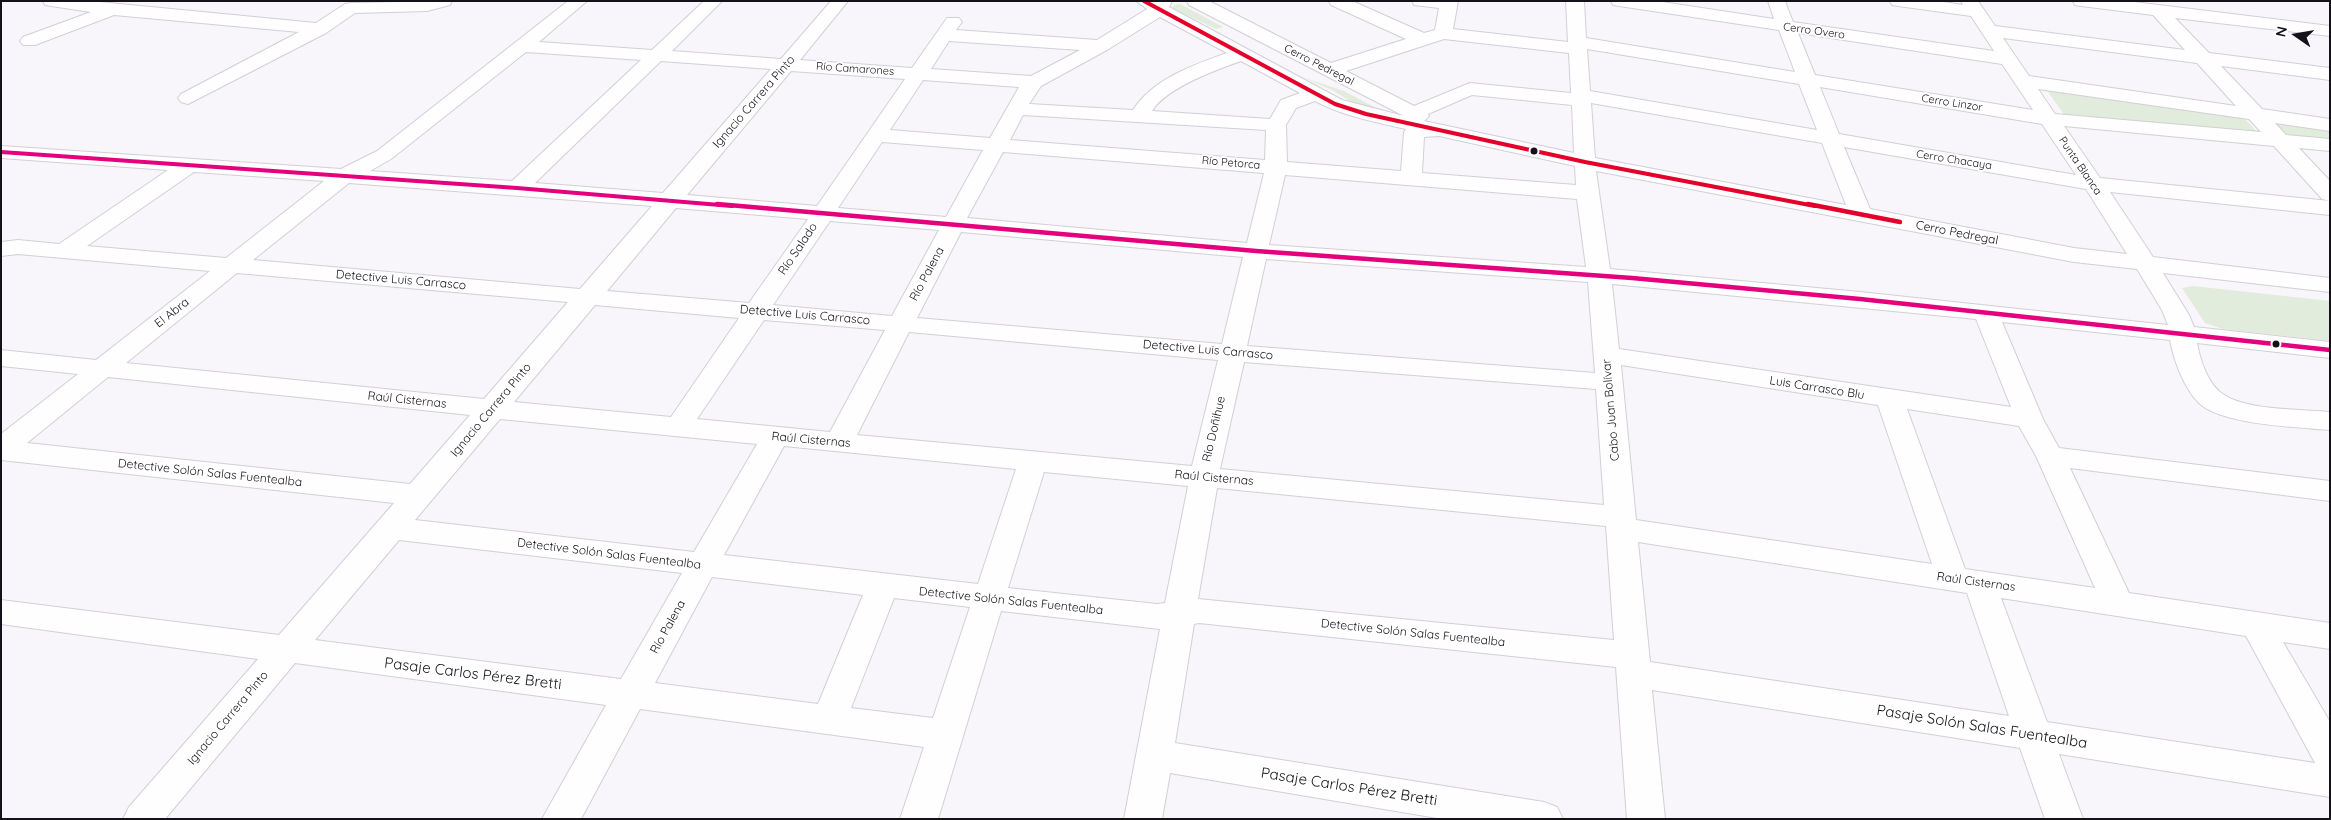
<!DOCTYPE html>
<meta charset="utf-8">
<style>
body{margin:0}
#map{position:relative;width:2331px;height:820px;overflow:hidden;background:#f8f5fb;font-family:Quicksand,sans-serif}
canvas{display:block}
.frame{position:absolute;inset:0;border:2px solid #141119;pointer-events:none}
.north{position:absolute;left:2271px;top:10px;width:50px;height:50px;-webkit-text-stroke:4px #fff;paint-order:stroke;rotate:283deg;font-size:14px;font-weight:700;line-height:20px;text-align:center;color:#141119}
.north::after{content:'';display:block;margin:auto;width:18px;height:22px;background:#141119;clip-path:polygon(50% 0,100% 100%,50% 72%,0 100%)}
</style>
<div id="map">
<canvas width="2331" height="820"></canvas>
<div class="frame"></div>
<div class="north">N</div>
</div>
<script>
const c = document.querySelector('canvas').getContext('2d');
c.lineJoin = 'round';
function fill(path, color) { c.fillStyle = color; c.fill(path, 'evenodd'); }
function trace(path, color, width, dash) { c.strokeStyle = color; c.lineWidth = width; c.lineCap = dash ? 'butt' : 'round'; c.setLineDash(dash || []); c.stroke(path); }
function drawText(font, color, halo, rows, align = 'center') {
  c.font = font + ' Quicksand,sans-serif'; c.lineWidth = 4; c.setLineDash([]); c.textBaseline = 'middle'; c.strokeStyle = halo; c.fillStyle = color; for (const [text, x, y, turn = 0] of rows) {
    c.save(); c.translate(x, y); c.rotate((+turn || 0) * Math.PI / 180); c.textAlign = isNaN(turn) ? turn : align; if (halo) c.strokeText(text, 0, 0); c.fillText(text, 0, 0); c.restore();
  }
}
const green = new Path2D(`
 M 1179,4 L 1182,5 L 1223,27 L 1216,29 L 1172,8 L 1174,5 Z
 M 1299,76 L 1344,91 L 1382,111 L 1355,104 L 1332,90 Z
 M 2046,89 L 2244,118 L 2258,133 L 2064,114 Z
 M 2268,120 L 2330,129 L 2330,139 L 2282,134 Z
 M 2193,286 L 2330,301 L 2330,341 L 2223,329 L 2205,323 L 2182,288 Z`);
const minor = new Path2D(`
 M 43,1 L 89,1 L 316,23 L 345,4 L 351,3 L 452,1 L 450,5 L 427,11 L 355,13 L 326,33 L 188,104 L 181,102 L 178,98 L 181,94 L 299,32 L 114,15 L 35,45 L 23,45 L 20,41 L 23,37 L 91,12 L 51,6 L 45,5 Z
 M 568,1 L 587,1 L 539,42 L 652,50 L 704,1 L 722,1 L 672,51 L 781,59 L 831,1 L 848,1 L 800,60 L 912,68 L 947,18 L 959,18 L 962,22 L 956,30 L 1097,40 L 1147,9 L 1136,1 L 1172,1 L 1169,7 L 1342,100 L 1404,116 L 1189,5 L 1187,1 L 1209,1 L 1331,63 L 1406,39 L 1331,5 L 1329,1 L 1352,1 L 1424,33 L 1435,30 L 1439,8 L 1414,5 L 1412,1 L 1458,1 L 1453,29 L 1568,42 L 1566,1 L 1584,1 L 1586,38 L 1795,72 L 1779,30 L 1619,6 L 1613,5 L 1611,1 L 1656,1 L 1774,19 L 1768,1 L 1785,1 L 1793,22 L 1994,51 L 1971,16 L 1898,6 L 1892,5 L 1890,1 L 1937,1 L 1963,5 L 1961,1 L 1978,1 L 1995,26 L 2185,50 L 2153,15 L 2081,6 L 2075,5 L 2073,1 L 2126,1 L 2330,26 L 2330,36 L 2175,18 L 2209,53 L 2330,68 L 2330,80 L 2221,66 L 2262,109 L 2330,119 L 2330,131 L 2275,123 L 2286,135 L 2330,139 L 2330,151 L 2299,148 L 2330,181 L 2330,201 L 2322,199 L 2274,146 L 2064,126 L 2100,178 L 2330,201 L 2330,215 L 2110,192 L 2153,257 L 2330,278 L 2330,292 L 2163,273 L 2189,315 L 2194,327 L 2330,342 L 2330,358 L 2197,343 C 2200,359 2207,381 2220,392 C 2243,411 2300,409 2330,412 L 2330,430 C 2298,427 2222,425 2199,403 C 2184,388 2174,361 2170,340 L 2002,322 L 2043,419 L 2059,448 L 2330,481 L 2330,501 L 2070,468 L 2129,593 L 2330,623 L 2330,649 L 2283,642 L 2330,722 L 2330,797 L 2059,754 L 2083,819 L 2045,819 L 2020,748 L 1652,690 L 1665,819 L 1627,819 L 1616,667 L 1199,623 L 1194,624 L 1175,743 L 1544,802 L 1557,807 L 1563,819 L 1443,819 L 1170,773 L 1162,819 L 1124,819 L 1160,629 L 1001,611 L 938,819 L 900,819 L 924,747 L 640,709 L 581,819 L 542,819 L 606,705 L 295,663 L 165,819 L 123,819 L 129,807 L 258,659 L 1,624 L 1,600 L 279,635 L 394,503 L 1,460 L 1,434 L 78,374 L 1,366 L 1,350 L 96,360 L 210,271 L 18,254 L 1,256 L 1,242 L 18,240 L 59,244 L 168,170 L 1,158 L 1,146 L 341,169 L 377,151 ZM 1160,17 L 1227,53 C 1193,65 1153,79 1133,110 L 1029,104 L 1041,86 L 1107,50 ZM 1798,33 L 2002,64 L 2033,110 L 1815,75 ZM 2003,38 L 2197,63 L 2236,106 L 2029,76 ZM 1444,39 L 1569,53 L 1571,93 L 1470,83 L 1414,106 L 1346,71 ZM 949,41 L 1080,50 L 1031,76 L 931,69 ZM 1587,49 L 1799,84 L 1817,130 L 1590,91 ZM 526,52 L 641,60 L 512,181 L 370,171 L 391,159 ZM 661,61 L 771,69 L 663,193 L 535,183 ZM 1241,61 L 1300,93 L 1281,100 L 1270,119 L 1152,111 C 1166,88 1215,70 1241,61 ZM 791,71 L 905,79 L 817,206 L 687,195 ZM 923,80 L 1019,87 L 990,138 L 890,130 ZM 1820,87 L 2042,124 L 2076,175 L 1839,134 ZM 2038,89 L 2249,119 L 2261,132 L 2055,114 ZM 1472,95 L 1572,105 L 1574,153 L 1424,121 L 1429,116 L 1428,114 ZM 1315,101 C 1343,116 1375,122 1406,129 L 1404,132 L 1401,171 L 1287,162 L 1286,125 L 1296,108 ZM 1591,103 L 1822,143 L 1846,205 L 1595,158 ZM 1023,115 L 1266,130 L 1265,160 L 1010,140 ZM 1439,136 L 1575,166 L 1576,185 L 1422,173 L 1424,137 ZM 882,142 L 983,150 L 946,217 L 838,208 ZM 1844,147 L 2086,189 L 2127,254 L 2074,248 L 1870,209 ZM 1003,152 L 1264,173 L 1247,243 L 967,218 ZM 1596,171 L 2074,262 L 2137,269 L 2162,310 L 2168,325 L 1860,292 L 1610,269 ZM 194,172 L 324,181 L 226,258 L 87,246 ZM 1285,175 L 1577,199 L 1586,267 L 1269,245 ZM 349,183 L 652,206 L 580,289 L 253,260 ZM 676,208 L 808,219 L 749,303 L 607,291 ZM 830,221 L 939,230 L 892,316 L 773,305 ZM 961,232 L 1243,257 L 1222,344 L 917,318 ZM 1266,259 L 1588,282 L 1595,373 L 1247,346 ZM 237,273 L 568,302 L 484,399 L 126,363 ZM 1612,284 L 1976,319 L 2011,407 L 1619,349 ZM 595,305 L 739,318 L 671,417 L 514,402 ZM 764,320 L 885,330 L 830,432 L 697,419 ZM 909,332 L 1218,360 L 1192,466 L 857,435 ZM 1244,362 L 1596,389 L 1604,505 L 1220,469 ZM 1621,365 L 1878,405 L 1932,564 L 1636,520 ZM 108,377 L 470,415 L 410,484 L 27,443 ZM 1907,409 L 2019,426 L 2036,456 L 2095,588 L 1965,569 ZM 500,419 L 757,444 L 694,552 L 415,520 ZM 784,446 L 1016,469 L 978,584 L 724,555 ZM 1044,472 L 1188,486 L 1165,603 L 1157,604 L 1008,588 ZM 1217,488 L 1606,526 L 1614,640 L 1198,599 ZM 399,540 L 682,573 L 621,679 L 315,640 ZM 1638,542 L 1967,593 L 2009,716 L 1650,662 ZM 712,577 L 863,595 L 818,704 L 655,683 ZM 894,598 L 970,607 L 933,718 L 851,708 ZM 2001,598 L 2246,636 L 2315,763 L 2047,722 Z`);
const bus1Far1 = new Path2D(`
 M 1144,1 L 1335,104 L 1366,114 L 1585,162 L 1815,206`);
const bus1 = new Path2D(`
 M 1808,204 L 1900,222`);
const bus2Far1 = new Path2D(`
 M 1,152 L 517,188 L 732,206`);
const bus2 = new Path2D(`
 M 717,204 L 1256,251 L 1632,278 L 1860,299 L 2330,350`);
const markers = [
 [1534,151,4.5,"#141119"],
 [2276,344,4.5,"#141119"]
];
const farStreetnames = [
 ["Cerro Overo",1814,31,8],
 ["Cerro Pedregal",1319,65,27],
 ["Río Camarones",855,69,4],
 ["Cerro Linzor",1952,103,9],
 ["Cerro Chacaya",1954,160,9],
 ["Río Petorca",1231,163,5],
 ["Punta Blanca",2080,166,56]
];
const streetNames = [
 ["Ignacio Carrera Pinto",754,102,-49],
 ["Cerro Pedregal",1957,233,11],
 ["Río Salado",798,249,-56],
 ["Río Palena",927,274,-62],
 ["Detective Luis Carrasco",401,280,5],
 ["El Abra",172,313,-38],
 ["Detective Luis Carrasco",805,315,5],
 ["Detective Luis Carrasco",1208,350,5],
 ["Luis Carrasco Blu",1817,388,9],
 ["Raúl Cisternas",407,400,6],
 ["Ignacio Carrera Pinto",491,410,-50],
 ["Cabo Juan Bolívar",1611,410,-95],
 ["Río Doñihue",1214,429,-77],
 ["Raúl Cisternas",811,440,5],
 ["Detective Solón Salas Fuentealba",210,473,6],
 ["Raúl Cisternas",1214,478,5],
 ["Detective Solón Salas Fuentealba",609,554,7],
 ["Raúl Cisternas",1976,582,8],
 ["Detective Solón Salas Fuentealba",1011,601,6],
 ["Río Palena",668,627,-61],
 ["Detective Solón Salas Fuentealba",1413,633,6],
 ["Ignacio Carrera Pinto",228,718,-50]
];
const nearStreetnames = [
 ["Pasaje Carlos Pérez Bretti",473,674,7],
 ["Pasaje Solón Salas Fuentealba",1982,727,9],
 ["Pasaje Carlos Pérez Bretti",1349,787,9]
];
fill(green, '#e1ecdc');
trace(minor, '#d2cfd6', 2);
fill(minor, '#fefefe');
trace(bus1Far1, '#e4002b', 4);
trace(bus1, '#e4002b', 4.5);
trace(bus2Far1, '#e5007d', 4);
trace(bus2, '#e5007d', 4.5);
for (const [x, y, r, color] of markers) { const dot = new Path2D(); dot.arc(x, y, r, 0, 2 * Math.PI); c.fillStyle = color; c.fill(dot); trace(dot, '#fff', 2); }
drawText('11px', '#141119', '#fff', farStreetnames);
drawText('12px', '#141119', '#fff', streetNames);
drawText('15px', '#141119', '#fff', nearStreetnames);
</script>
